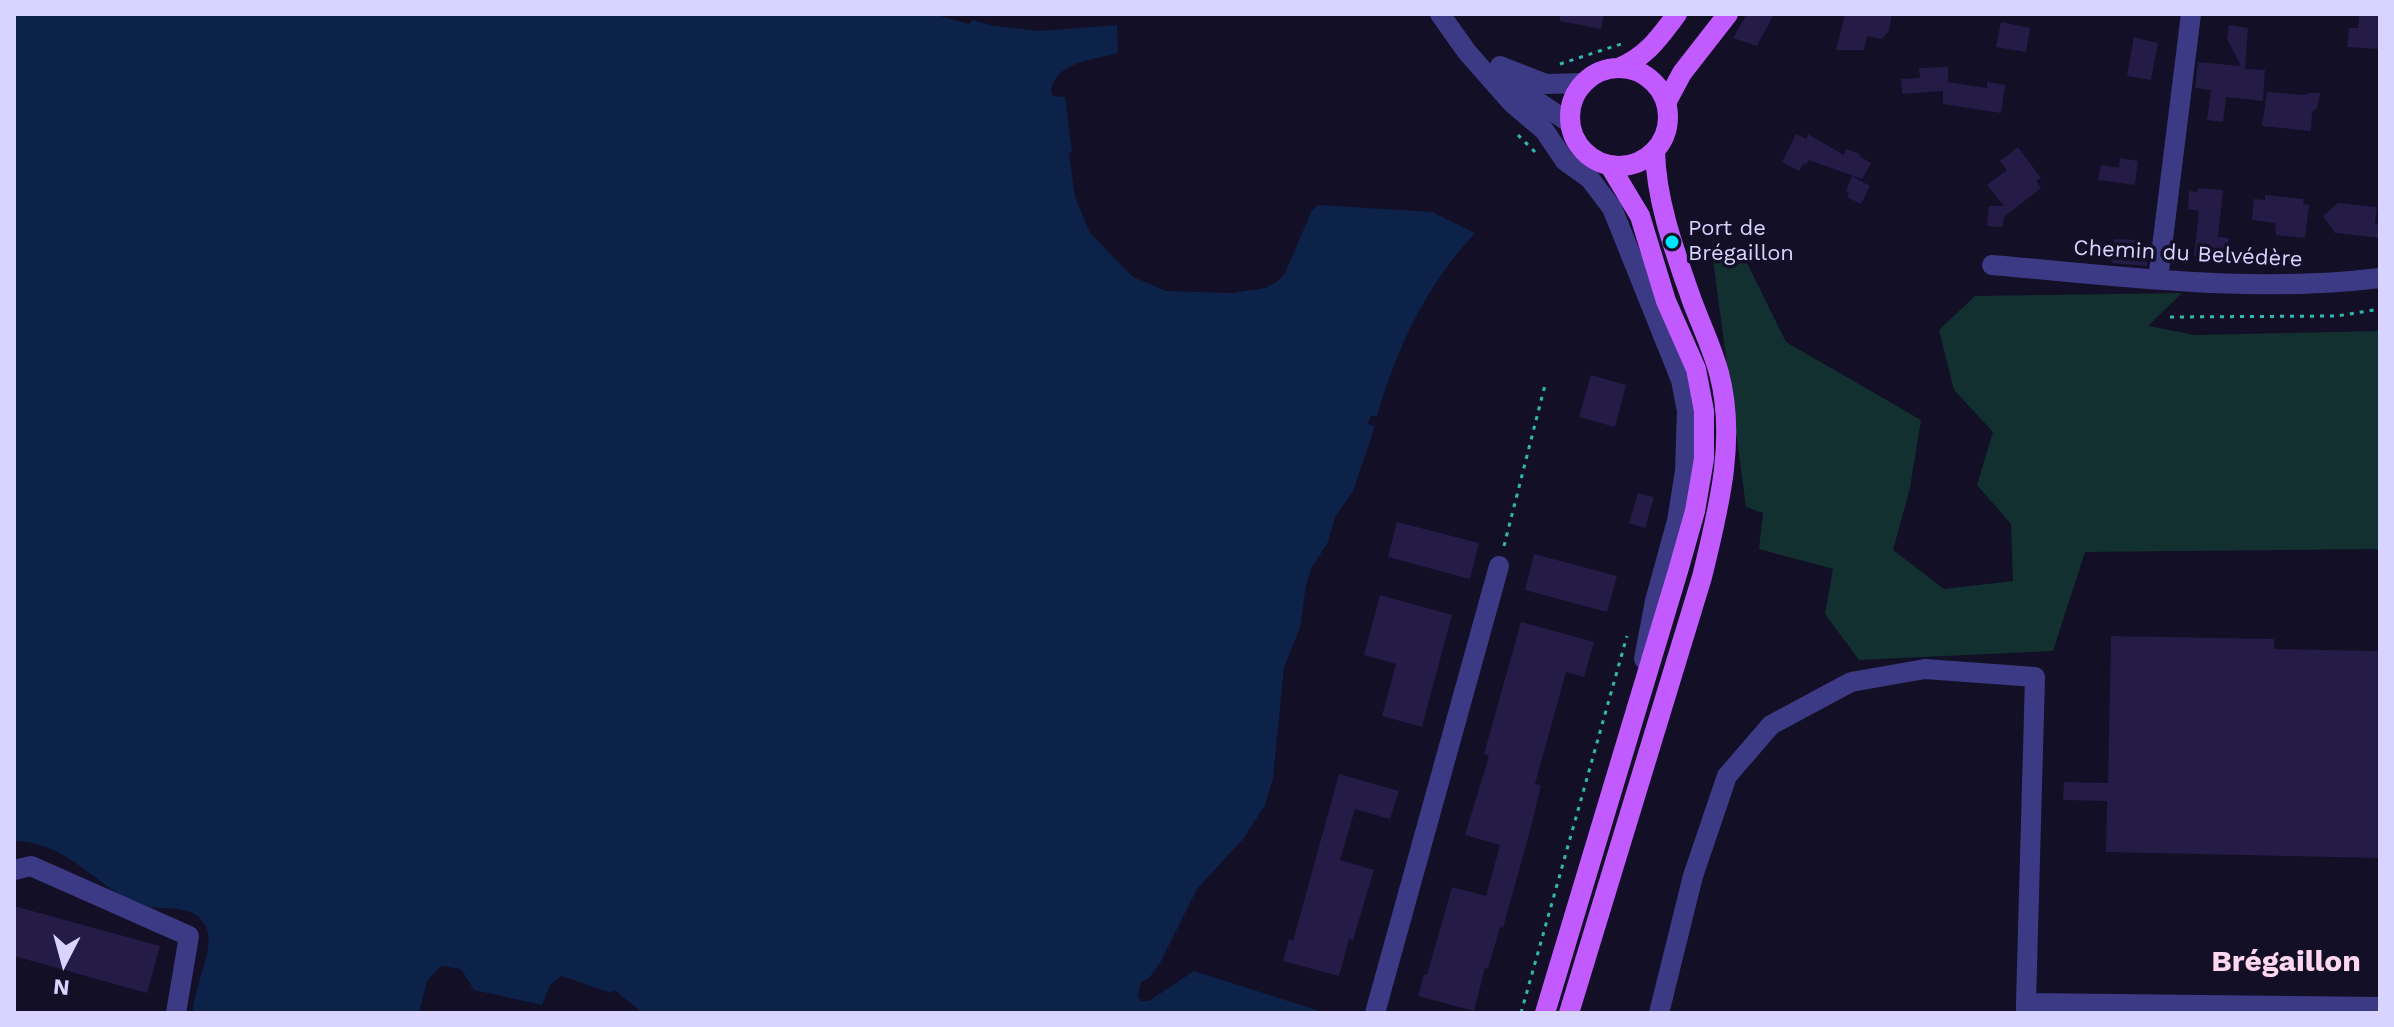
<!DOCTYPE html>
<meta charset="utf-8">
<style>
body{margin:0}
#map{position:relative;width:2394px;height:1027px;overflow:hidden;background:#130f26;font-family:"Work Sans",sans-serif}
canvas{display:block}
.frame{position:absolute;inset:0;border:16px solid #d9d4ff;pointer-events:none}
.north{position:absolute;left:24px;top:923px;width:80px;height:80px;-webkit-text-stroke:6px #130f26;paint-order:stroke;rotate:186deg;font-size:22px;font-weight:700;line-height:32px;text-align:center;color:#d9d4ff}
.north::after{content:'';display:block;margin:auto;width:28px;height:36px;background:#d9d4ff;clip-path:polygon(50% 0,100% 100%,50% 72%,0 100%)}
</style>
<div id="map">
<canvas width="2394" height="1027"></canvas>
<div class="frame"></div>
<div class="north">N</div>
</div>
<script>
const c = document.querySelector('canvas').getContext('2d');
c.lineJoin = 'round';
function fill(path, color) { c.fillStyle = color; c.fill(path, 'evenodd'); }
function trace(path, color, width, dash) { c.strokeStyle = color; c.lineWidth = width; c.lineCap = dash ? 'butt' : 'round'; c.setLineDash(dash || []); c.stroke(path); }
function drawText(font, color, halo, rows, align = 'center') {
  c.font = font + ' "Work Sans",sans-serif'; c.lineWidth = 7; c.setLineDash([]); c.textBaseline = 'middle'; c.strokeStyle = halo; c.fillStyle = color; for (const [text, x, y, turn = 0] of rows) {
    c.save(); c.translate(x, y); c.rotate((+turn || 0) * Math.PI / 180); c.textAlign = isNaN(turn) ? turn : align; if (halo) c.strokeText(text, 0, 0); c.fillText(text, 0, 0); c.restore();
  }
}
const green = new Path2D(`
 M 1712,252 L 1745,259 L 1786,342 L 1921,420 L 1910,488 L 1893,550 L 1944,589 L 2013,581 L 2011,524 L 1977,485 L 1993,432 L 1954,390 L 1939,330 L 1975,296 L 2182,293 L 2148,326 L 2195,335 L 2380,331 L 2380,549 L 2085,552 L 2053,651 L 1859,660 L 1825,614 L 1833,569 L 1759,549 L 1763,513 L 1746,507 Z`);
const water = new Path2D(`
 M 14,14 L 933,14 L 969,24 L 973,20 L 994,26 L 1039,31 L 1117,25 L 1118,53 C 1094,60 1057,61 1051,90 L 1053,96 L 1065,97 L 1072,152 L 1069,153 L 1075,197 L 1090,233 L 1133,277 L 1166,291 L 1232,293 L 1265,288 L 1277,282 L 1285,273 L 1312,210 L 1319,205 L 1432,212 L 1475,233 C 1426,285 1397,348 1377,416 L 1371,416 L 1367,424 L 1375,426 L 1353,491 L 1335,517 L 1328,542 L 1311,569 L 1306,585 L 1300,628 L 1284,667 L 1273,778 L 1265,805 L 1243,839 L 1197,889 L 1160,963 L 1149,978 L 1141,982 L 1138,996 L 1141,1001 L 1149,1001 L 1194,971 L 1326,1013 L 643,1013 L 614,990 L 611,993 L 562,976 L 550,985 L 542,1005 L 474,990 L 461,969 L 441,966 L 427,981 L 419,1013 L 193,1013 C 192,990 215,950 207,929 C 195,898 155,915 131,902 C 92,880 62,841 14,841 Z`);
const building = new Path2D(`
 M 1560,14 L 1604,14 L 1601,29 L 1560,21 Z
 M 1747,14 L 1774,14 L 1757,46 L 1733,38 Z
 M 1845,14 L 1892,14 L 1889,31 L 1882,39 L 1867,36 L 1864,50 L 1836,50 Z
 M 2359,14 L 2380,14 L 2380,49 L 2347,47 L 2349,28 L 2358,28 Z
 M 2001,22 L 2030,28 L 2026,52 L 1996,47 Z
 M 2229,25 L 2248,28 L 2245,69 L 2265,70 L 2263,101 L 2226,97 L 2223,122 L 2207,120 L 2211,90 L 2195,88 L 2198,62 L 2241,66 L 2227,39 Z
 M 2134,37 L 2158,43 L 2151,80 L 2127,76 Z
 M 1948,67 L 1948,82 L 1987,88 L 1987,82 L 2005,85 L 2001,113 L 1943,104 L 1943,91 L 1902,94 L 1901,79 L 1920,78 L 1919,68 Z
 M 2267,92 L 2305,95 L 2309,93 L 2320,93 L 2317,108 L 2312,112 L 2311,131 L 2262,126 Z
 M 1796,134 L 1806,139 L 1808,134 L 1844,155 L 1846,149 L 1860,154 L 1859,156 L 1871,163 L 1862,179 L 1809,160 L 1806,165 L 1804,163 L 1799,171 L 1782,162 Z
 M 2018,147 L 2041,178 L 2036,181 L 2041,188 L 2004,217 L 2003,227 L 1987,226 L 1989,206 L 2004,206 L 1987,185 L 2007,170 L 2000,161 Z
 M 2120,158 L 2138,161 L 2135,185 L 2098,180 L 2101,165 L 2119,168 Z
 M 1852,176 L 1870,186 L 1861,204 L 1847,197 L 1849,192 L 1846,191 Z
 M 2198,188 L 2223,190 L 2218,237 L 2229,238 L 2226,260 L 2194,256 L 2199,211 L 2188,209 L 2189,191 L 2197,192 Z
 M 2265,195 L 2304,199 L 2303,204 L 2309,205 L 2305,238 L 2276,235 L 2275,223 L 2252,220 L 2254,199 L 2265,200 Z
 M 2338,203 L 2377,207 L 2375,224 L 2380,224 L 2380,238 L 2335,233 L 2323,216 Z
 M 2114,239 L 2136,240 L 2135,250 L 2148,250 L 2147,266 L 2112,263 Z
 M 1591,375 L 1626,385 L 1615,427 L 1579,417 Z
 M 1638,493 L 1654,497 L 1645,528 L 1629,523 Z
 M 1397,522 L 1479,543 L 1470,579 L 1388,557 Z
 M 1534,554 L 1617,576 L 1607,612 L 1525,590 Z
 M 1380,595 L 1452,615 L 1422,727 L 1382,716 L 1396,664 L 1364,655 Z
 M 1521,622 L 1594,642 L 1584,677 L 1566,672 L 1535,784 L 1541,785 L 1532,823 L 1503,928 L 1500,927 L 1488,969 L 1485,968 L 1474,1011 L 1418,996 L 1424,974 L 1427,975 L 1452,887 L 1486,896 L 1500,845 L 1465,835 L 1489,756 L 1484,754 Z
 M 2111,636 L 2274,639 L 2274,649 L 2380,651 L 2380,858 L 2106,852 L 2107,801 L 2063,800 L 2064,782 L 2108,783 Z
 M 1339,774 L 1399,791 L 1390,819 L 1355,809 L 1340,860 L 1374,870 L 1353,940 L 1349,939 L 1339,976 L 1283,961 L 1289,939 L 1293,941 Z
 M 14,906 L 160,946 L 147,993 L 14,956 Z`);
const path = new Path2D(`
 M 1560,64 L 1621,44
 M 1518,135 L 1535,152
 M 2170,317 L 2337,316 L 2380,309
 M 1504,546 L 1545,385
 M 1521,1013 L 1627,636`);
const minor = new Path2D(`
 M 1440,14 L 1467,52 L 1511,102 L 1544,130 L 1565,161 L 1590,179 L 1612,208 L 1681,380 L 1687,411 L 1685,471 L 1677,521 L 1655,601 L 1644,659
 M 1500,66 L 1546,84 L 1583,83
 M 1499,76 L 1570,123
 M 1992,265 C 2121,276 2252,294 2380,278
 M 2158,279 L 2191,14
 M 14,870 L 31,866 L 189,936 L 176,1013
 M 1375,1013 L 1499,566
 M 1659,1013 L 1693,876 L 1727,776 L 1771,725 L 1851,682 L 1925,669 L 2035,677 L 2026,1003
 M 2026,1013 L 2026,1003 L 2380,1007`);
const major = new Path2D(`
 M1570 117a49 49 0 1 1 98 0a49 49 0 1 1-98 0Z
 M 1619,68 C 1648,55 1658,39 1677,14
 M 1666,103 L 1682,73 L 1728,14
 M 1545,1013 L 1678,571 L 1695,511 L 1704,459 L 1704,411 L 1696,369 L 1666,301 L 1640,216 L 1610,166
 M 1569,1013 L 1702,577 C 1718,511 1737,440 1719,373 C 1712,347 1700,323 1691,298 C 1675,252 1656,201 1655,151`);
const markers = [
 [1672,242,8,"#00e5ff"]
];
const poiNames = [
 ["Port de",1688,229],
 ["Brégaillon",1688,254]
];
const streetNames = [
 ["Chemin du Belvédère",2188,254,3]
];
const districtNames = [
 ["Brégaillon",2286,962]
];
fill(green, '#12302f');
fill(water, '#0c2248');
fill(building, '#241b47');
trace(path, '#2fb8b0', 3, [4, 6]);
trace(minor, '#3d3a85', 20);
trace(major, '#c25bff', 20);
for (const [x, y, r, color] of markers) { const dot = new Path2D(); dot.arc(x, y, r, 0, 2 * Math.PI); c.fillStyle = color; c.fill(dot); trace(dot, '#130f26', 3); }
drawText('22px', '#d9d4ff', '#130f26', poiNames, 'left');
drawText('22px', '#d9d4ff', '#130f26', streetNames);
drawText('bold 30px', '#ffd6f0', '#130f26', districtNames);
</script>
